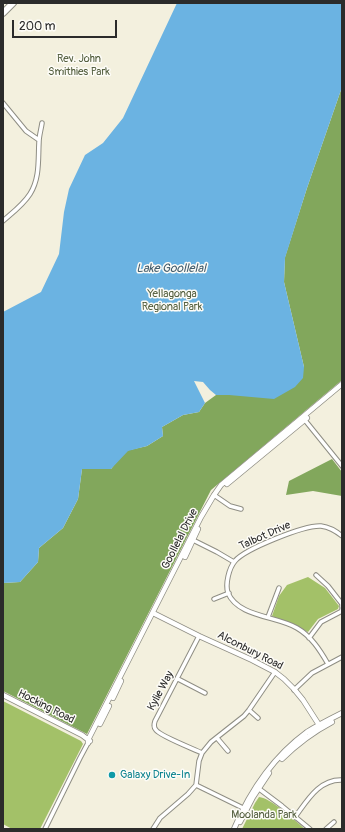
<!DOCTYPE html>
<style>
body{margin:0}
#map{position:relative;width:345px;height:832px;overflow:hidden;background:#f3f0de;font-family:Pangolin,sans-serif}
canvas{display:block}
.frame{position:absolute;inset:0;border:4px solid #2b2b2b;pointer-events:none}
.scale{position:absolute;left:12px;top:20px;width:105px;height:18px;box-sizing:border-box;border:2px solid #2b2b2b;border-top:0;padding-left:5px;font-size:12px;line-height:14px;white-space:nowrap;color:#2b2b2b;-webkit-text-stroke:3px #fdfcf7;paint-order:stroke}
</style>
<div id="map">
<canvas width="345" height="832"></canvas>
<div class="frame"></div>
<div class="scale">200 m</div>
</div>
<script>
const c = document.querySelector('canvas').getContext('2d');
c.lineJoin = 'round';
function fill(path, color) { c.fillStyle = color; c.fill(path, 'evenodd'); }
function trace(path, color, width, dash) { c.strokeStyle = color; c.lineWidth = width; c.lineCap = dash ? 'butt' : 'round'; c.setLineDash(dash || []); c.stroke(path); }
function drawText(font, color, halo, rows, align = 'center') {
  c.font = font + ' Pangolin,sans-serif'; c.lineWidth = 3; c.setLineDash([]); c.textBaseline = 'middle'; c.strokeStyle = halo; c.fillStyle = color; for (const [text, x, y, turn = 0] of rows) {
    c.save(); c.translate(x, y); c.rotate((+turn || 0) * Math.PI / 180); c.textAlign = isNaN(turn) ? turn : align; if (halo) c.strokeText(text, 0, 0); c.fillText(text, 0, 0); c.restore();
  }
}
const green = new Path2D(`
 M 308,577 L 325,588 L 339,606 L 338,609 L 318,619 L 308,632 L 272,616 L 279,596 L 287,585 Z
 M 3,701 L 81,741 L 83,744 L 40,829 L 12,829 L 3,824 Z
 M 259,797 C 271,798 294,820 305,829 L 242,829 L 255,803 Z`);
const forest = new Path2D(`
 M 342,87 L 342,380 L 211,490 L 87,734 L 3,691 L 3,583 L 20,582 L 38,562 L 39,548 L 63,528 L 78,499 L 82,469 L 111,469 L 125,451 L 147,446 L 163,436 L 162,427 L 183,415 L 199,412 L 205,403 L 216,395 L 229,395 L 304,367 L 284,282 L 285,257 L 307,188 Z
 M 332,459 L 342,472 L 342,496 L 313,491 L 286,495 L 289,481 Z`);
const water = new Path2D(`
 M 177,3 L 342,3 L 342,87 L 307,188 L 285,258 L 284,282 L 304,367 L 303,378 L 295,387 L 274,399 L 229,395 L 216,395 L 210,390 L 203,382 L 194,381 L 205,403 L 199,412 L 183,415 L 162,427 L 163,436 L 147,446 L 128,451 L 111,469 L 82,469 L 78,499 L 63,528 L 39,548 L 38,562 L 20,582 L 3,583 L 3,312 L 41,292 L 59,254 L 64,212 L 69,189 L 85,155 L 103,143 L 123,118 Z`);
const minor = new Path2D(`
 M 3,103 L 26,131 L 39,140
 M 3,221 C 12,213 23,205 30,194 C 40,178 38,160 39,142 C 39,136 41,130 42,123
 M 304,419 L 342,466
 M 214,495 L 230,506 L 241,509
 M 191,539 L 217,552 L 234,562
 M 316,575 L 328,586 L 342,604 L 342,607
 M 214,599 L 229,593
 M 268,617 L 279,588
 M 199,636 L 155,721 C 154,724 153,727 156,730 C 160,736 194,749 202,753
 M 309,638 L 321,622 L 342,611 L 342,609
 M 328,664 C 320,650 311,636 297,628 C 277,616 238,617 228,593 C 225,584 229,568 235,561 C 245,549 304,525 321,526 C 329,527 336,531 342,536
 M 178,679 L 205,693
 M 294,690 L 312,673 L 342,657
 M 249,710 L 258,718
 M 217,738 L 228,751
 M 196,785 L 245,809
 M 258,788 L 282,806 L 310,829
 M 295,817 C 307,801 319,779 342,780
 M 45,829 L 80,758 L 88,743
 M 153,829 L 160,818 L 188,794 L 196,785 L 199,761 L 202,753 L 211,742 L 244,716 L 249,710 L 275,672
 M 326,829 L 334,822`);
const tertiary = new Path2D(`
 M 227,484 L 307,418
 M 185,557 L 198,529
 M 153,613 L 199,636 L 252,660 L 275,672 L 284,679 L 294,689 L 303,700 L 321,728
 M 3,695 L 82,735 L 90,741
 M 113,698 L 121,681
 M 100,724 L 109,706
 M 88,743 L 88,740 L 201,517 L 214,495 L 221,485 L 342,384
 M 282,759 C 297,744 313,732 332,722
 M 240,822 L 253,797 L 269,773
 M 234,829 C 250,791 273,757 307,732 C 318,725 330,719 342,713`);
const trunk = new Path2D(`
 M 3,13 L 13,3`);
const markers = [
 [112,775,4,"#0f9aa8"]
];
const parkNames = [
 ["Rev. John",79,59],
 ["Smithies Park",79,72],
 ["Yellagonga",172,294],
 ["Regional Park",172,307],
 ["Moolanda Park",264,815]
];
const streetNames = [
 ["Talbot Drive",265,536,-24],
 ["Goollelal Drive",180,539,-63],
 ["Alconbury Road",250,651,27],
 ["Kylie Way",161,691,-62],
 ["Hocking Road",46,707,27]
];
const cultureNames = [
 ["Galaxy Drive-In",120,775]
];
const waterNames = [
 ["Lake Goollelal",171,269]
];
fill(green, '#a3c168');
fill(forest, '#82a75c');
fill(water, '#6bb3e2');
trace(minor, '#8f8e84', 5.5);
trace(tertiary, '#8f8e84', 6);
trace(trunk, '#8f8e84', 8);
trace(minor, '#fff', 3.5);
trace(tertiary, '#fff', 4.5);
trace(trunk, '#fff', 6);
for (const [x, y, r, color] of markers) { const dot = new Path2D(); dot.arc(x, y, r, 0, 2 * Math.PI); c.fillStyle = color; c.fill(dot); trace(dot, '#fdfcf7', 1.5); }
drawText('11px', '#556040', '#fdfcf7', parkNames);
drawText('11px', '#2b2b2b', '#fdfcf7', streetNames);
drawText('11px', '#0d838f', '#fdfcf7', cultureNames, 'left');
drawText('italic 12px', '#415b6b', '#fdfcf7', waterNames);
</script>
